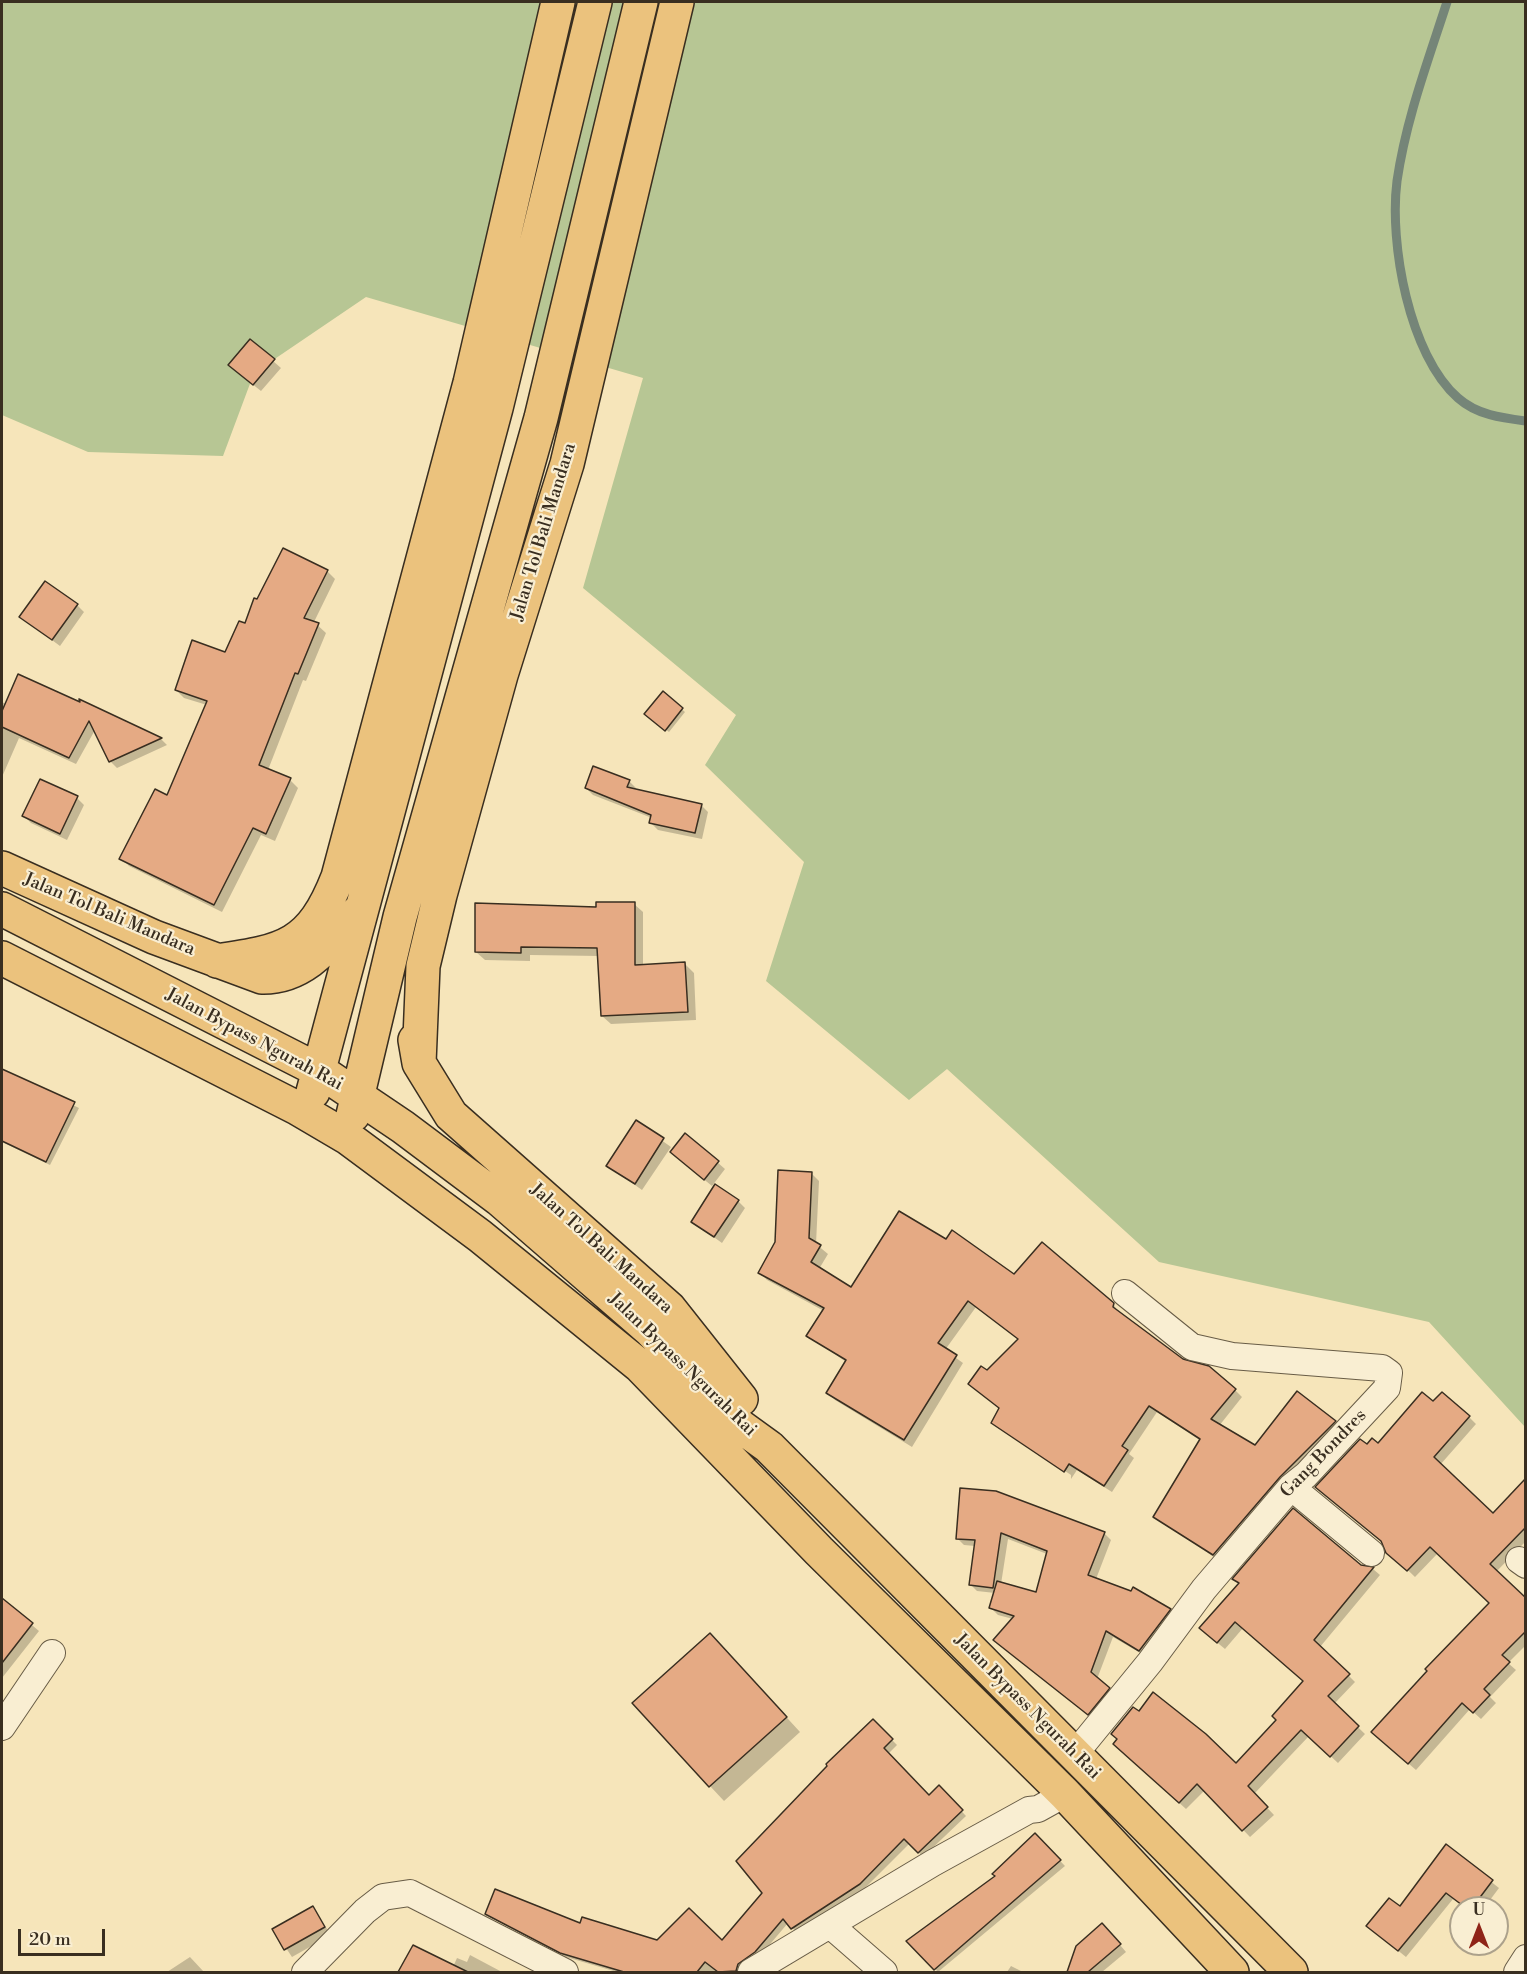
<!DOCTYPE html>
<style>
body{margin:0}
#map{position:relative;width:1527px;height:1974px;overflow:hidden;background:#f6e5ba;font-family:"Libre Bodoni",serif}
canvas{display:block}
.frame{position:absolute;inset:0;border:3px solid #392e20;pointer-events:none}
.north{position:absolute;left:1449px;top:1896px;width:60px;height:60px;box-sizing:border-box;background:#f9eed2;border:2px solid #aca18b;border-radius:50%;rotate:0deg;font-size:16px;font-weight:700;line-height:24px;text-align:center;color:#392e20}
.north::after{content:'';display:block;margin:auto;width:21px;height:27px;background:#8f2418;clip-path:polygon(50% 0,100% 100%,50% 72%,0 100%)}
.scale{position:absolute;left:18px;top:1929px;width:87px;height:27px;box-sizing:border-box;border:3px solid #392e20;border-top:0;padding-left:8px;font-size:18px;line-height:21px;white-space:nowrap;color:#392e20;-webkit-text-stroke:4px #f9eed2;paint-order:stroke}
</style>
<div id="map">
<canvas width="1527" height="1974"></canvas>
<div class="frame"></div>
<div class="north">U</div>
<div class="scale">20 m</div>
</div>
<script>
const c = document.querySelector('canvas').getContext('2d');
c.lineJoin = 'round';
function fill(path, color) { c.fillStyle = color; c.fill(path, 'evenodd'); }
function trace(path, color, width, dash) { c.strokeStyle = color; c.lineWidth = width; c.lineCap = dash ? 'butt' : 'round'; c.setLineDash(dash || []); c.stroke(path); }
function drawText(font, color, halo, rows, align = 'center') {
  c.font = font + ' "Libre Bodoni",serif'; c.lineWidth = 4.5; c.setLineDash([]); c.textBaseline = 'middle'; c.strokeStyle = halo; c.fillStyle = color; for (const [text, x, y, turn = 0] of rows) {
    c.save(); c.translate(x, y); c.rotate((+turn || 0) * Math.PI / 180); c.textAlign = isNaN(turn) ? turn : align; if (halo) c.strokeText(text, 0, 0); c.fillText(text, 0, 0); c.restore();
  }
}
const green = new Path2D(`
 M 2,2 L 1525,2 L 1525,1427 L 1429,1322 L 1159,1262 L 947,1069 L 909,1100 L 766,981 L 804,862 L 705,765 L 736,715 L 583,588 L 643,378 L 366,297 L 254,373 L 223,456 L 88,452 L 2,415 Z`);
const shadow = new Path2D(`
 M 250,341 L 281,368 L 261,391 L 237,372 Z
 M 327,571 L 335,579 L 314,622 L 326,633 L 306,681 L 303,680 L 268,770 L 290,780 L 298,788 L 275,841 L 261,835 L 222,912 L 129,866 L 121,858 L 167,797 L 207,705 L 184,698 L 176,690 L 226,653 L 246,625 Z
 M 77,605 L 84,612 L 60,646 L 21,617 Z
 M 19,676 L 161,739 L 167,745 L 117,768 L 110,761 L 95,730 L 76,764 L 19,738 L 2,777 L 2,702 L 6,704 Z
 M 663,693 L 685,712 L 669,732 L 650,717 Z
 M 629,781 L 636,788 L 635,791 L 701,805 L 708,812 L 702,839 L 658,830 L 651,823 L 652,818 L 593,795 L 586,788 Z
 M 77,798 L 84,805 L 67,840 L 31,823 L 24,816 Z
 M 634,904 L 643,912 L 643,966 L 685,964 L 694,973 L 696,1020 L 611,1024 L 602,1016 L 599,956 L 530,955 L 530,961 L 485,960 L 476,952 L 598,909 Z
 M 2,1070 L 79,1108 L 50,1165 L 2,1142 Z
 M 636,1122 L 671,1147 L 642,1190 L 607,1165 Z
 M 686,1135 L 725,1169 L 712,1186 L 679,1159 Z
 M 811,1173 L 819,1181 L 816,1244 L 828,1254 L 819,1269 L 852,1289 L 946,1241 L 1015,1276 L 1113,1304 L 1120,1314 L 1182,1360 L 1235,1390 L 1242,1397 L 1219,1426 L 1255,1447 L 1335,1422 L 1342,1429 L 1221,1562 L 1155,1517 L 1201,1441 L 1157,1412 L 1129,1454 L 1134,1458 L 1112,1492 L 1077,1470 L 1071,1479 L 1071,1475 L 999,1427 L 999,1429 L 993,1423 L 1001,1409 L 970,1384 L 987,1372 L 1019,1340 L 976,1307 L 945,1350 L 963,1363 L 912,1447 L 835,1400 L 828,1392 L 846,1362 L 808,1335 L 824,1311 L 767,1280 L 759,1272 Z
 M 738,1201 L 745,1208 L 722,1243 L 693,1222 Z
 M 1433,1403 L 1469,1417 L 1476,1424 L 1440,1465 L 1493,1515 L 1526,1480 L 1526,1541 L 1496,1572 L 1526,1600 L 1526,1645 L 1508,1663 L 1516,1670 L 1490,1697 L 1496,1703 L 1481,1719 L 1470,1709 L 1416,1770 L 1380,1739 L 1491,1603 L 1438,1553 L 1415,1577 L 1388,1551 L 1383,1543 L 1324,1494 L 1367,1446 L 1378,1445 Z
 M 962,1489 L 1104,1533 L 1111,1540 L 1096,1579 L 1170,1610 L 1176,1617 L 1147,1657 L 1113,1637 L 1097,1679 L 1116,1696 L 1095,1720 L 1002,1647 L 1013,1619 L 998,1615 L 991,1608 L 995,1593 L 977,1591 L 970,1584 L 975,1546 L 964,1545 L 957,1538 ZM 1008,1539 L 1047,1554 L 1037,1594 L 1001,1584 Z
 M 1361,1566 L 1373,1569 L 1380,1575 L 1320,1647 L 1355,1682 L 1334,1704 L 1365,1734 L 1338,1763 L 1309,1736 L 1254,1794 L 1274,1815 L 1250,1837 L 1205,1790 L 1186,1809 L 1122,1751 L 1236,1765 L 1278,1721 L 1305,1682 L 1243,1628 L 1225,1649 L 1208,1635 L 1239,1584 L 1234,1579 Z
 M 2,1600 L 39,1631 L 2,1678 Z
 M 725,1650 L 800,1732 L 724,1801 L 710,1786 Z
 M 873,1721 L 897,1745 L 888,1754 L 929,1797 L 939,1787 L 966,1816 L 923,1857 L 910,1843 L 864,1889 L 797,1933 L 788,1923 L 760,1956 L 742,1972 L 617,1972 L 566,1957 L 486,1914 L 581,1925 L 658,1942 L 722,1942 L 764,1893 Z
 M 1035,1835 L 1065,1866 L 938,1972 L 908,1941 L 997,1877 Z
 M 1446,1846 L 1499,1888 L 1484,1908 L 1466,1908 L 1453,1899 L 1406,1957 L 1375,1932 L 1400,1909 Z
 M 313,1908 L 331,1935 L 292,1957 L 274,1930 Z
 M 1109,1932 L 1126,1952 L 1102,1972 L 1069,1972 L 1078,1946 Z
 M 413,1947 L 453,1967 L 457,1958 L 467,1962 L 470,1955 L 502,1972 L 400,1972 Z
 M 190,1957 L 204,1972 L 167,1972 Z
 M 1011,1966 L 1023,1972 L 1007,1972 Z`);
const stream = new Path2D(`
 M 1447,2 C 1428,61 1406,119 1397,181 C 1389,243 1409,355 1458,398 C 1477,415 1502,418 1526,421`);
const building = new Path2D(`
 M 250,339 L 275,359 L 253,385 L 228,365 Z
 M 283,548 L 328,570 L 304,618 L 319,623 L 298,674 L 295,673 L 259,765 L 291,778 L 266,834 L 253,828 L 214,905 L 119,859 L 155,789 L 167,795 L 207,701 L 175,690 L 192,640 L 225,652 L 239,621 L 245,623 L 254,598 L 257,599 Z
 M 45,581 L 78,604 L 52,640 L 19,617 Z
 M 18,674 L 80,702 L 79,699 L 162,738 L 109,762 L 89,721 L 69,758 L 2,727 L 2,711 Z
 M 663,691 L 683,708 L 665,731 L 644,714 Z
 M 593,766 L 630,780 L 627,787 L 702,804 L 695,833 L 649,823 L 651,815 L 585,788 Z
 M 40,779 L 78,796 L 60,834 L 22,816 Z
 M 596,902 L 635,902 L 635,965 L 685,962 L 688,1012 L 601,1016 L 597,948 L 521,947 L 521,953 L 475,952 L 475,903 L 596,907 Z
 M 2,1069 L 75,1102 L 46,1162 L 2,1141 Z
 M 636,1120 L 664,1138 L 635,1184 L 606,1166 Z
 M 685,1133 L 719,1161 L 704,1180 L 670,1152 Z
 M 778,1170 L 812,1172 L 809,1238 L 821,1245 L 811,1262 L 851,1287 L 899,1211 L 946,1239 L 952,1230 L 1014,1274 L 1042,1242 L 1114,1303 L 1113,1307 L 1183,1359 L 1209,1366 L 1236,1389 L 1211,1419 L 1255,1445 L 1297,1391 L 1336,1421 L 1280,1477 L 1213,1555 L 1153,1517 L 1200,1439 L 1149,1406 L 1122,1446 L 1128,1450 L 1104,1486 L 1069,1464 L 1064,1472 L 991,1423 L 999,1408 L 968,1384 L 981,1366 L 987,1370 L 1018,1339 L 968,1301 L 938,1343 L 957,1355 L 904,1440 L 826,1393 L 846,1360 L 806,1336 L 824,1308 L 758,1273 L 775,1242 Z
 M 715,1184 L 739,1200 L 714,1237 L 691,1222 Z
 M 1422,1392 L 1433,1401 L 1442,1392 L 1470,1416 L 1434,1457 L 1493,1513 L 1526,1478 L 1526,1527 L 1490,1564 L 1526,1598 L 1526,1631 L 1502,1655 L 1510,1662 L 1484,1689 L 1490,1695 L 1473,1713 L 1462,1703 L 1408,1764 L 1371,1732 L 1427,1671 L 1425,1669 L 1489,1603 L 1430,1547 L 1407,1571 L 1386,1553 L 1381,1541 L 1315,1487 L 1360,1439 L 1367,1444 L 1372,1438 L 1378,1443 Z
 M 960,1488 L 996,1491 L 1105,1532 L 1088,1575 L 1131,1591 L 1133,1587 L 1171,1609 L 1139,1651 L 1106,1631 L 1091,1672 L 1110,1688 L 1088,1715 L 993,1640 L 1014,1616 L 989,1608 L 997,1581 L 1036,1592 L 1047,1551 L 1001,1533 L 993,1588 L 969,1585 L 975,1540 L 956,1539 Z
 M 1293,1508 L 1361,1565 L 1374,1567 L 1314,1640 L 1350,1674 L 1328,1696 L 1359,1726 L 1330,1757 L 1301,1730 L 1248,1786 L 1268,1807 L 1242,1831 L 1197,1784 L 1179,1803 L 1113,1744 L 1117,1739 L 1111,1734 L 1133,1707 L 1139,1711 L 1153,1692 L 1206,1734 L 1236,1763 L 1276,1720 L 1272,1716 L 1303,1681 L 1235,1622 L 1217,1643 L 1199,1628 L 1239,1583 L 1232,1579 Z
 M 2,1598 L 33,1623 L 2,1663 Z
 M 710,1633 L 787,1717 L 709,1787 L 632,1703 Z
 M 873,1719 L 893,1739 L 884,1748 L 929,1795 L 939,1785 L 963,1810 L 918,1853 L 904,1839 L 860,1884 L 791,1929 L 783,1919 L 755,1952 L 738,1964 L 736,1971 L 718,1972 L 705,1962 L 697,1972 L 624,1972 L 560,1953 L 485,1914 L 495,1889 L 580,1923 L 582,1917 L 657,1940 L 689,1908 L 722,1940 L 762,1893 L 736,1861 L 827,1766 L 826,1764 Z
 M 1035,1833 L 1061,1860 L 934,1970 L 906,1941 L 995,1876 L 992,1874 Z
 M 1446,1844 L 1493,1880 L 1472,1908 L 1466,1908 L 1446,1893 L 1398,1951 L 1366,1926 L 1389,1898 L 1400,1906 Z
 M 313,1906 L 325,1927 L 284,1950 L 272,1929 Z
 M 1102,1923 L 1121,1944 L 1088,1972 L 1067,1972 L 1076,1946 Z
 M 413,1945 L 468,1972 L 398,1972 Z`);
const street = new Path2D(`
 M 1291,1487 L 1371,1553
 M 1519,1560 L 1526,1565
 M 2,1727 L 52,1653
 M 1074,1755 L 1150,1662 L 1204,1589 L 1291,1487 L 1306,1475 L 1387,1388 L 1389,1373 L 1382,1368 L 1232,1356 L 1192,1347 L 1125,1293
 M 830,1925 L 884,1972
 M 305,1972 L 365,1911 L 383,1897 L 410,1893 L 565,1972
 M 751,1972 L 933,1863 L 1029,1810 L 1038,1809 L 1065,1794
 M 1517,1972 L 1526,1958`);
const highway = new Path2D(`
 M 2,868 L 154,937 L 262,977 C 306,978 332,940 360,910
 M 2,909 L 320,1071 L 403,1127 L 499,1199 L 650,1330 L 740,1426 L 769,1447 L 1291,1972
 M 2,958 L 297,1108 L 348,1138 L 480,1236 L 640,1366 L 819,1551 L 1065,1794 L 1232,1972
 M 217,961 C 285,951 311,946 338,877 L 470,383 L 558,2
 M 415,1040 L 419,1063 L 451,1115 L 669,1308 L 741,1399
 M 419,1063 L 423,966 L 440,895 L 501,675 L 567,464 L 677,2
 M 313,1092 L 496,408 L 595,2
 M 353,1115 L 400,917 L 541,418 L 641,2`);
const streetNames = [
 ["Jalan Tol Bali Mandara",544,532,-73],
 ["Jalan Tol Bali Mandara",109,915,23],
 ["Jalan Bypass Ngurah Rai",254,1040,28],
 ["Jalan Tol Bali Mandara",601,1249,42],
 ["Jalan Bypass Ngurah Rai",682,1365,44],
 ["Gang Bondres",1324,1454,-46],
 ["Jalan Bypass Ngurah Rai",1027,1707,45]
];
fill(green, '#b7c694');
fill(shadow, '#0003');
trace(stream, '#758578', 9);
fill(building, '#e5aa84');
trace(building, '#392e20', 1.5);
trace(street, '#685c46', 28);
trace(highway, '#392e20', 36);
trace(street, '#f9eed2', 26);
trace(highway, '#ebc27d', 33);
drawText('18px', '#392e20', '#f9eed2', streetNames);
</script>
